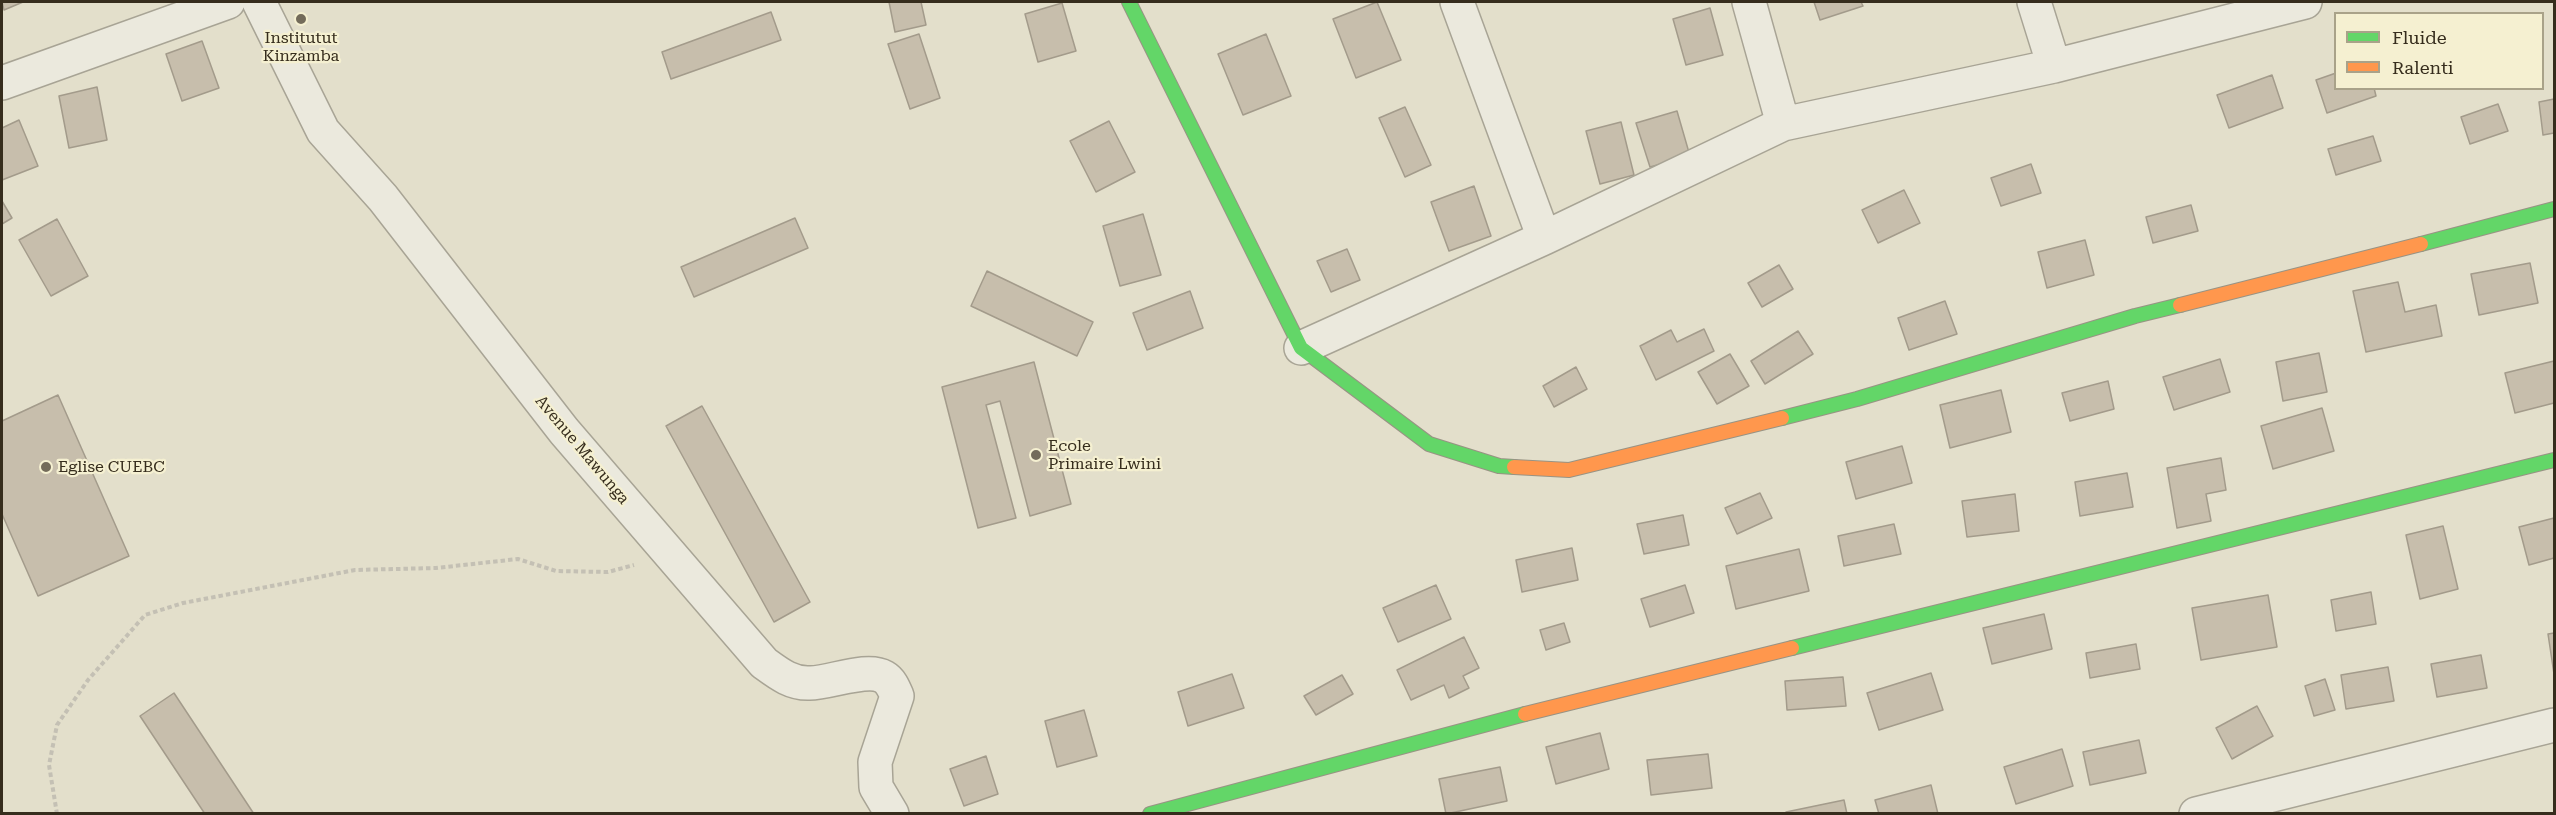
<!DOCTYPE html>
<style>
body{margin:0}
#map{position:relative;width:2556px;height:815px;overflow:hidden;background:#e3dfcb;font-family:"Roboto Serif",serif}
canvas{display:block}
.frame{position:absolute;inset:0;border:3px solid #362d1d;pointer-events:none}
.legend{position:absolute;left:2334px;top:12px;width:210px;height:78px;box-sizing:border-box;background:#f5f0d1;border:2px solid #a9a289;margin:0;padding:8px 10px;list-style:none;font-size:18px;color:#362d1d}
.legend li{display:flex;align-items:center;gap:12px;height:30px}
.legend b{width:30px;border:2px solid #a9a289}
</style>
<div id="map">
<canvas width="2556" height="815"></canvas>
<div class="frame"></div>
<ul class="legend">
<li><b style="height:8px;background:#63d668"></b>Fluide</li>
<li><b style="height:8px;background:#ff974d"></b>Ralenti</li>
</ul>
</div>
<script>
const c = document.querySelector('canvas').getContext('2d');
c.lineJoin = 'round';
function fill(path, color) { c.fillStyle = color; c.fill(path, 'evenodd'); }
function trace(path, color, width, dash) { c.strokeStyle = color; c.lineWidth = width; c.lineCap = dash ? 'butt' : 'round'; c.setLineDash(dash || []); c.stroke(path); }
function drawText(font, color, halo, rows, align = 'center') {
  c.font = font + ' "Roboto Serif",serif'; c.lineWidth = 4.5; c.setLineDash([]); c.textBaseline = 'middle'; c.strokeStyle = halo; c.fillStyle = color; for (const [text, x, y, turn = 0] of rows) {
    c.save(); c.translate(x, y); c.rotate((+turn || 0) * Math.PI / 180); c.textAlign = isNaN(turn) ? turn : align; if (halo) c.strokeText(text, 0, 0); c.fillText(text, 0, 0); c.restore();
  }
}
const building = new Path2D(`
 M 2,2 L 23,2 L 4,10 Z
 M 889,2 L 921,2 L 926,25 L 895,32 Z
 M 1377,2 L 1401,60 L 1356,78 L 1333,19 Z
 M 1814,2 L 1861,2 L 1863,6 L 1820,20 Z
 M 1062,3 L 1076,51 L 1038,62 L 1025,14 Z
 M 1710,8 L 1723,55 L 1686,65 L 1673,19 Z
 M 771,12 L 781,40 L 671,79 L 662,52 Z
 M 919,34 L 940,98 L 910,109 L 888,44 Z
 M 1266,34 L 1291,96 L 1243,115 L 1218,54 Z
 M 202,41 L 219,88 L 182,101 L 166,54 Z
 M 2336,73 L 2336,88 L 2374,88 L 2376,96 L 2327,113 L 2316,80 Z
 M 2272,75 L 2283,108 L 2229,128 L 2217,95 Z
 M 97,87 L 107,140 L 69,148 L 59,96 Z
 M 2554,99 L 2554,133 L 2543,135 L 2539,102 Z
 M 2498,104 L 2508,131 L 2470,144 L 2461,117 Z
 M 1405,107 L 1431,165 L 1405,177 L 1379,118 Z
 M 1677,111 L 1690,156 L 1650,167 L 1636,123 Z
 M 19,120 L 38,166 L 2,180 L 2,128 Z
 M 1109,121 L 1135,172 L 1096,192 L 1070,141 Z
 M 1621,122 L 1634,175 L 1600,184 L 1586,131 Z
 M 2373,136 L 2381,161 L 2336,175 L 2328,149 Z
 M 2031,164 L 2041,193 L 2001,206 L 1991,178 Z
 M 1474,186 L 1491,236 L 1449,251 L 1431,202 Z
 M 1904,190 L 1920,223 L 1878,243 L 1862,210 Z
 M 2,201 L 12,218 L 2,224 Z
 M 2191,205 L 2198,231 L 2153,243 L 2146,217 Z
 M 1143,214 L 1161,275 L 1120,286 L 1103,226 Z
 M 795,218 L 808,248 L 694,297 L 681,267 Z
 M 57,219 L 88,276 L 51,296 L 19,240 Z
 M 2085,240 L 2094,275 L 2047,288 L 2038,252 Z
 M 1347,249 L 1360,280 L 1331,292 L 1317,261 Z
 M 2530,263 L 2538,303 L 2479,315 L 2471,274 Z
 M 1779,265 L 1793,289 L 1762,307 L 1748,283 Z
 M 987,271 L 1093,322 L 1077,356 L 971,306 Z
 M 2398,282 L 2405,312 L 2436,305 L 2442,336 L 2366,352 L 2353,291 Z
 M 1190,291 L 1203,328 L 1147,350 L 1133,313 Z
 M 1945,301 L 1957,334 L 1909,350 L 1898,318 Z
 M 1704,329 L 1714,351 L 1656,380 L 1640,346 L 1671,330 L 1677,342 Z
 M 1798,331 L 1813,354 L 1765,384 L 1751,361 Z
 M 2319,353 L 2327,392 L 2283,401 L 2276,362 Z
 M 1730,354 L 1749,386 L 1717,404 L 1698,372 Z
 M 2220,359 L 2230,392 L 2174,410 L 2163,377 Z
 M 2554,361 L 2554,403 L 2515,413 L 2505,373 Z
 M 1034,362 L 1071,504 L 1030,516 L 1000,401 L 986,405 L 1016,518 L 978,528 L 942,387 Z
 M 1576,367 L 1587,389 L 1554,407 L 1543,386 Z
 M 2108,381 L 2114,409 L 2070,421 L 2062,393 Z
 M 2001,390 L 2011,432 L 1950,448 L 1940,405 Z
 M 58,395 L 129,556 L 38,596 L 2,514 L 2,421 Z
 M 702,406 L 810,602 L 774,622 L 666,426 Z
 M 2322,408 L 2334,451 L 2273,469 L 2261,426 Z
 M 1902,446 L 1912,483 L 1856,499 L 1846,462 Z
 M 2221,458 L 2226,490 L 2206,494 L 2211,521 L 2177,528 L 2167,468 Z
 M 2127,473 L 2133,507 L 2080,516 L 2075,482 Z
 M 1760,493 L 1772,518 L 1737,534 L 1725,508 Z
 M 2015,494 L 2019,531 L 1967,537 L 1962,501 Z
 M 1683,515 L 1689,545 L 1644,554 L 1637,524 Z
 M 2554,518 L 2554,558 L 2529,565 L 2519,527 Z
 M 1894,524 L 1901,554 L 1844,566 L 1838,536 Z
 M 2443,526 L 2458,589 L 2420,599 L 2406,535 Z
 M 1572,548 L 1578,580 L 1522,592 L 1516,560 Z
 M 1799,549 L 1809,591 L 1736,609 L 1726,566 Z
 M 1436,585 L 1451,619 L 1398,642 L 1383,608 Z
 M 1685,585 L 1694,613 L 1650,627 L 1641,599 Z
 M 2371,592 L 2376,624 L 2336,631 L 2331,600 Z
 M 2268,595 L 2277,647 L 2201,660 L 2192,608 Z
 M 2044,614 L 2052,649 L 1992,664 L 1983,628 Z
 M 1564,623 L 1570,642 L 1546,650 L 1540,630 Z
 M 2554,633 L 2554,674 L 2548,634 Z
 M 1464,637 L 1479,668 L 1463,676 L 1469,688 L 1449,698 L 1444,685 L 1411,700 L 1397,670 Z
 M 2136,644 L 2140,669 L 2090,678 L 2086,653 Z
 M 2481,655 L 2487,688 L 2437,697 L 2431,664 Z
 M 2388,667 L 2394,701 L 2346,709 L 2341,675 Z
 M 1931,673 L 1943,710 L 1879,730 L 1867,693 Z
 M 1232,674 L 1244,708 L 1188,726 L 1178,692 Z
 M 1342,675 L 1353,694 L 1316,715 L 1304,696 Z
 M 1843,677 L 1846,706 L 1787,710 L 1785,681 Z
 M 2325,679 L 2335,710 L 2314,716 L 2305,686 Z
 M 174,693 L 254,814 L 205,814 L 140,716 Z
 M 2257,706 L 2273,736 L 2232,759 L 2216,728 Z
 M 1084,710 L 1097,756 L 1057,767 L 1045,721 Z
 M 1600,733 L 1609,769 L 1556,784 L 1546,747 Z
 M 2139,740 L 2146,773 L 2090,785 L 2083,752 Z
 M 2062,749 L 2073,786 L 2016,804 L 2004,767 Z
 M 1708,754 L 1712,788 L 1651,795 L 1647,760 Z
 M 986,756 L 998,794 L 964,806 L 950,769 Z
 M 1500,767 L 1507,801 L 1446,814 L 1439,779 Z
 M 1931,785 L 1938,814 L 1879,814 L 1875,800 Z
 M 1844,800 L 1847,814 L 1787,814 L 1786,812 Z`);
const path = new Path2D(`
 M 57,814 L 49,765 L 57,725 L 88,680 L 145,615 L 183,603 L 355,570 L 436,568 L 518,559 L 556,571 L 608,572 L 634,565`);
const street = new Path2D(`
 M 259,2 L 323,131 L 383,198 L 564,431 L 764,663 C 779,674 792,684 810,683 C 830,683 867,667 884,677 C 891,681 894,689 897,696 L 875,762 L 876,787 L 892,814
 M 1457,2 L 1544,238
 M 1749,2 L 1783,124
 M 2034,2 L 2054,66
 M 2,83 L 228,2
 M 1301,348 L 1544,238 L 1783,124 L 2054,66 L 2305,2
 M 2196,814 L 2554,725`);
const fast = new Path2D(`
 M 1129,2 L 1301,348 L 1429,444 L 1499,466 L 1514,467
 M 2421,244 L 2554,209
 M 1782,418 L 1857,399 L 2135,316 L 2180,305
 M 1792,648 L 2554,460
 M 1150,814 L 1525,714`);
const slow = new Path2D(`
 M 2180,305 L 2421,244
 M 1514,467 L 1569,470 L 1782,418
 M 1525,714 L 1792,648`);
const markers = [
 [301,19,6,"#736b5a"],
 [1036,455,6,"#736b5a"],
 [46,467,6,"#736b5a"]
];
const poiNames = [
 ["Institutut",301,38,"center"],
 ["Kinzamba",301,56,"center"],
 ["Ecole",1048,446],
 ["Primaire Lwini",1048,464],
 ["Eglise CUEBC",58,467]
];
const streetNames = [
 ["Avenue Mawunga",582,450,50]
];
fill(building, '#c7beac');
trace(building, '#a39b8b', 1.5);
trace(street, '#a8a495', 36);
trace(fast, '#989384', 16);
trace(slow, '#989384', 16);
trace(path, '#c4c0b4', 4, [4.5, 3]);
trace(street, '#ebe9dd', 33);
trace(fast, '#63d668', 14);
trace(slow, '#ff974d', 14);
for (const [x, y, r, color] of markers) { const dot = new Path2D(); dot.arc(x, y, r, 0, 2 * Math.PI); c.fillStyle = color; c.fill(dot); trace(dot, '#f5f0d1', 2); }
drawText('16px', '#362d1d', '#f5f0d1', poiNames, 'left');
drawText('16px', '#362d1d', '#f5f0d1', streetNames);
</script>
